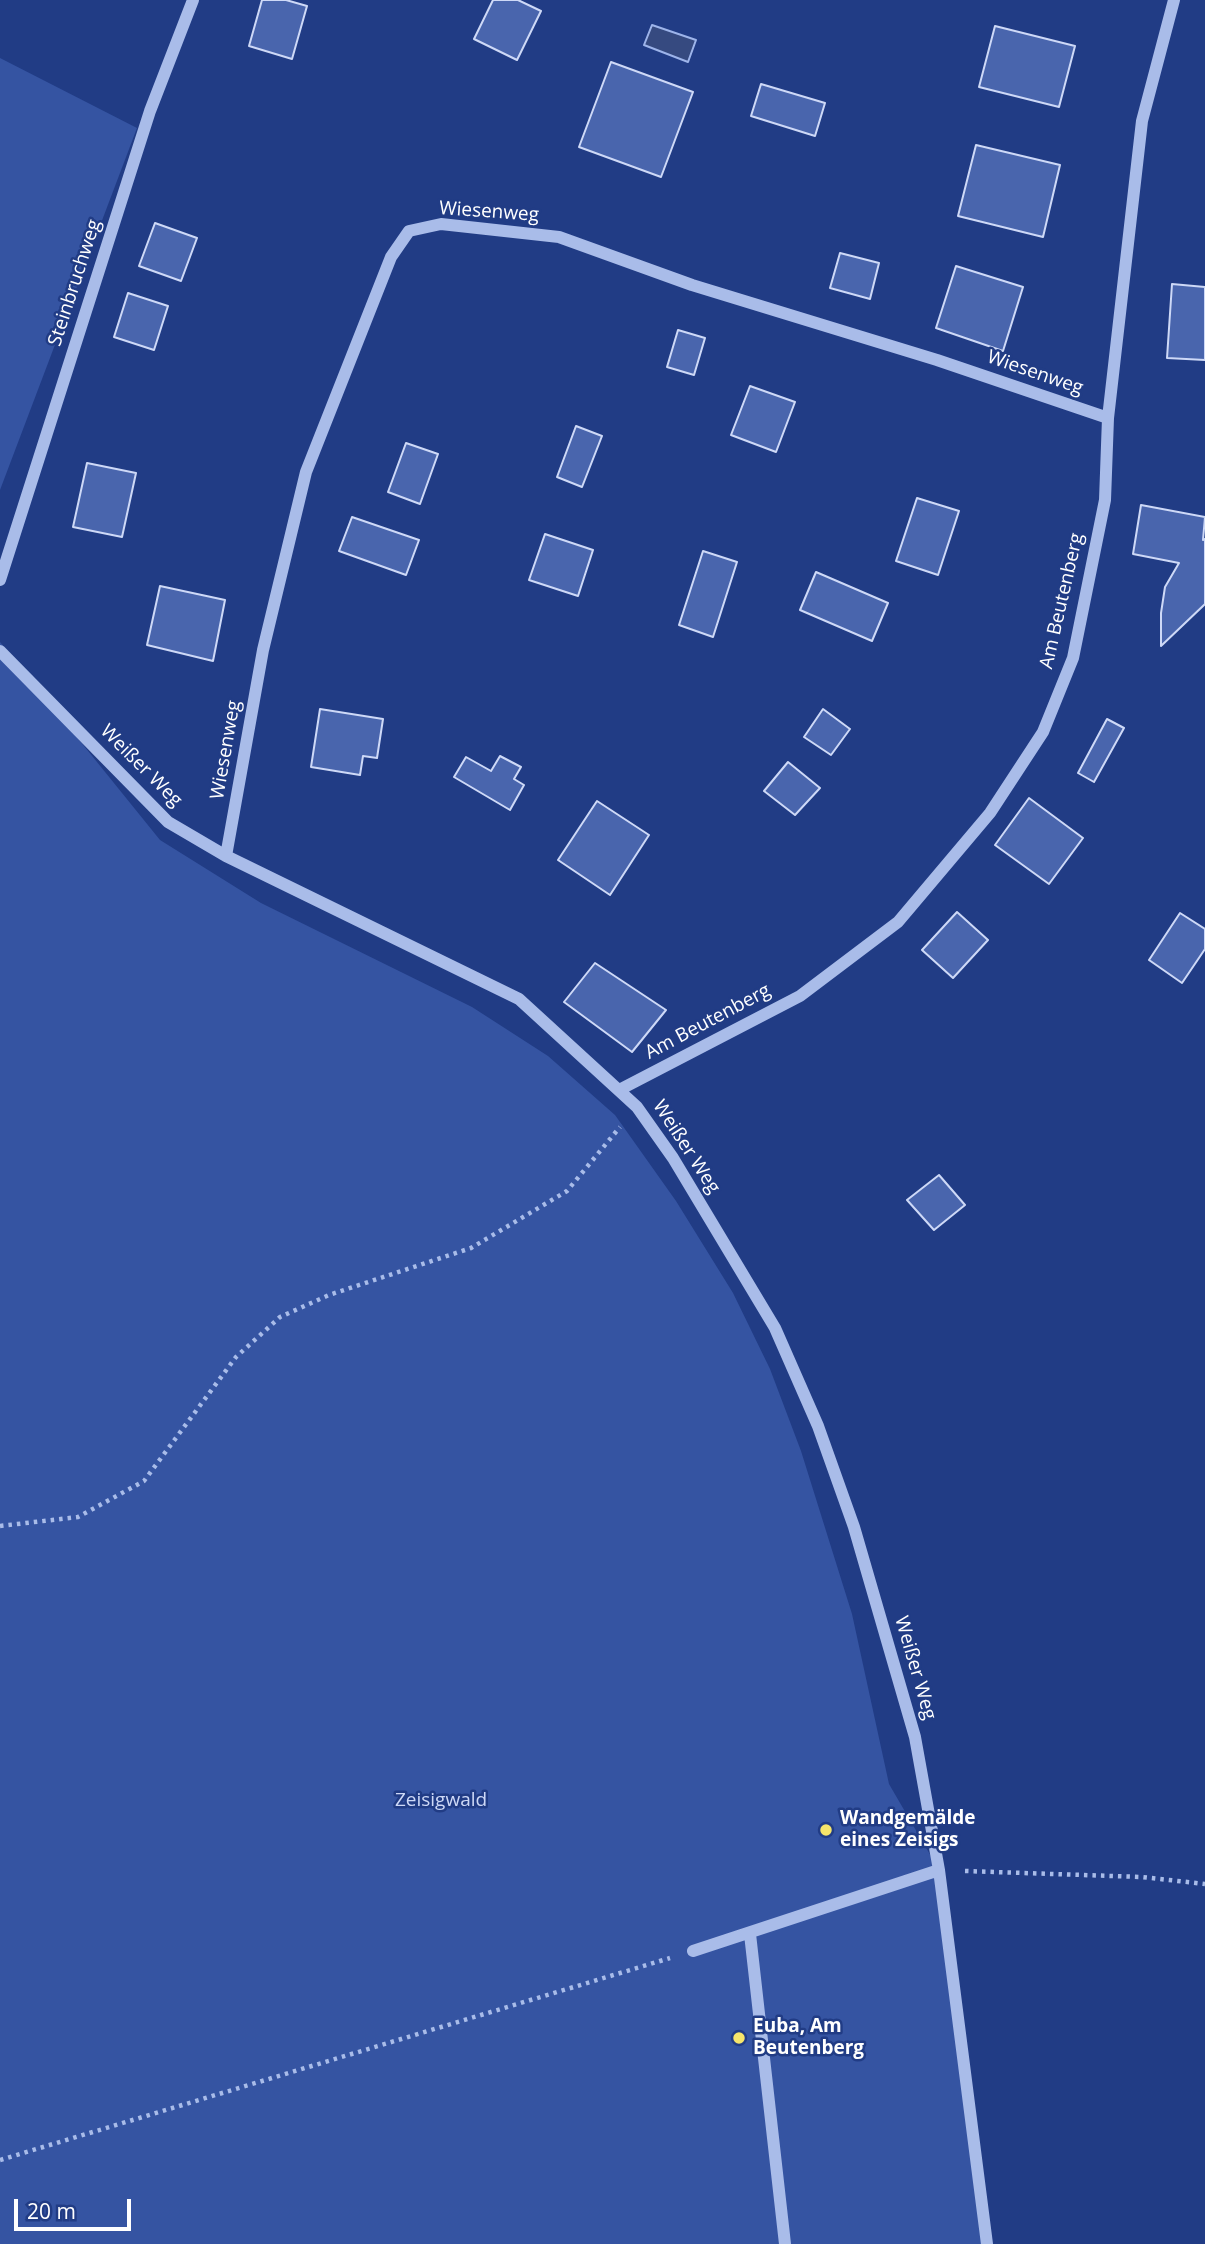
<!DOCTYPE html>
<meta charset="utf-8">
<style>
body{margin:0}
#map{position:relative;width:1205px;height:2244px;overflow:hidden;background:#213c85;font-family:"Open Sans",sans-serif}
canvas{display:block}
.scale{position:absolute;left:14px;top:2199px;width:117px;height:32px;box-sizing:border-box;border:4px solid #fff;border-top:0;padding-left:9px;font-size:21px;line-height:24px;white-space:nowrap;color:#fff;-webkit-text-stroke:5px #213c85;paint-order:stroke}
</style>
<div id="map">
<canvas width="1205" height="2244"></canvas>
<div class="scale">20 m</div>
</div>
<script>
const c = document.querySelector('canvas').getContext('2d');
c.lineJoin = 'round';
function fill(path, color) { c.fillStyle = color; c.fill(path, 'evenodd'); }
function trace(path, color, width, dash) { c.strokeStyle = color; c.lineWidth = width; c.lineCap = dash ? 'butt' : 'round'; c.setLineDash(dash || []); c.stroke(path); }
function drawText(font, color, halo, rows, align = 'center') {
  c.font = font + ' "Open Sans",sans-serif'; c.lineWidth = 5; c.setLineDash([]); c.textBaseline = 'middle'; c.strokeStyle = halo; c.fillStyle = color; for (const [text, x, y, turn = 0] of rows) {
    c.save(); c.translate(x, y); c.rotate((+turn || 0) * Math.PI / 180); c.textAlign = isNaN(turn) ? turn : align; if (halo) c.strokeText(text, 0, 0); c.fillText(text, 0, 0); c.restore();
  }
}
const green = new Path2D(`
 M 0,58 L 137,128 L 0,490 Z
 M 0,642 L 160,840 L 261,903 L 472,1007 L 548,1056 L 615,1115 L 676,1201 L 733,1293 L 770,1369 L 801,1451 L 852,1614 L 889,1784 L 939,1870 L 987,2244 L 0,2244 Z`);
const water = new Path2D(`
 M 652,25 L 696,40 L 688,62 L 644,45 Z`);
const building = new Path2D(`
 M 262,0 L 286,0 L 307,6 L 292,59 L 249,46 Z
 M 493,0 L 518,0 L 541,11 L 517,60 L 474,39 Z
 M 995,26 L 1075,46 L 1059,107 L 979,87 Z
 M 611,62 L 693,92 L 661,177 L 579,147 Z
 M 761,84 L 825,103 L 815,136 L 751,116 Z
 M 976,145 L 1060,165 L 1043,237 L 958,216 Z
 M 155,223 L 197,238 L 181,281 L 139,266 Z
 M 840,253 L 879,263 L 870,299 L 830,288 Z
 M 956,266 L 1023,287 L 1003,351 L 936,328 Z
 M 1172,284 L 1205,287 L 1205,360 L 1167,358 Z
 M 128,293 L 168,306 L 154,350 L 114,337 Z
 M 678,330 L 705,338 L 694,375 L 667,367 Z
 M 750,386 L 795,402 L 776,452 L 731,435 Z
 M 576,426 L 602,436 L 582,487 L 557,477 Z
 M 406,443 L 438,454 L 420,504 L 388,492 Z
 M 87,463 L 136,473 L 122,537 L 73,527 Z
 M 917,498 L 959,511 L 938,575 L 896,561 Z
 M 1141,505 L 1205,517 L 1203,540 L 1205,539 L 1205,604 L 1161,646 L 1161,613 L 1165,587 L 1179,563 L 1133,554 Z
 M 352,517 L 419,540 L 406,575 L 339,551 Z
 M 545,534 L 593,550 L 578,596 L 529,580 Z
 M 703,551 L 737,562 L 713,637 L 679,625 Z
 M 816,572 L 888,603 L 872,641 L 800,610 Z
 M 160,586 L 225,600 L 213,661 L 147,645 Z
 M 320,709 L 383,719 L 377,758 L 363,756 L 360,775 L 311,767 Z
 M 823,709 L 850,729 L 831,755 L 804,737 Z
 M 1107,719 L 1124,728 L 1094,782 L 1078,773 Z
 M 500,756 L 521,767 L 514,779 L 524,785 L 510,810 L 454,777 L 466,757 L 491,771 Z
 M 788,762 L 820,788 L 795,815 L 764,791 Z
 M 1029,798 L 1083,838 L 1049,884 L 995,845 Z
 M 597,801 L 649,835 L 610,895 L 558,860 Z
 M 957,912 L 988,940 L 953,978 L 922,950 Z
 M 1180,913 L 1205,929 L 1205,949 L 1182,983 L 1149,960 Z
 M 595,963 L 666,1010 L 632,1052 L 564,1002 Z
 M 939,1175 L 965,1205 L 934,1230 L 907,1200 Z`);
const path = new Path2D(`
 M 0,1526 L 78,1517 L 144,1481 L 236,1357 L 280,1317 L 329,1295 L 471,1248 L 567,1191 L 620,1127
 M 965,1871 L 1142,1877 L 1205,1884
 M 0,2160 L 670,1958`);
const minor = new Path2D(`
 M 0,580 L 150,111 L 193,0
 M 0,651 L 168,822 L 226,856 L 519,999 L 637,1107 L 673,1158 L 775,1328 L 818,1426 L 854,1527 L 915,1737 L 939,1870 L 987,2244
 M 226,856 L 263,650 L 306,472 L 391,257 L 409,231 L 441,224 L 559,237 L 692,285 L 937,360 L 1108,418
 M 619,1090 L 800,996 L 898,922 L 990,813 L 1043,732 L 1073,658 L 1105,500 L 1108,418 L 1142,121 L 1174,0
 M 750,1934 L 785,2244
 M 693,1951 L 939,1870`);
const markers = [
 [826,1830,7,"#f6e56b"],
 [739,2038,7,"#f6e56b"]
];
const streetNames = [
 ["Wiesenweg",489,212,4],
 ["Steinbruchweg",75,283,-72],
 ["Wiesenweg",1035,373,19],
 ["Am Beutenberg",1062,601,-77],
 ["Wiesenweg",226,750,-80],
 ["Weißer Weg",141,766,45],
 ["Am Beutenberg",708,1022,-28],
 ["Weißer Weg",686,1147,57],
 ["Weißer Weg",915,1668,74]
];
const parkNames = [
 ["Zeisigwald",441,1801]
];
const poiNames = [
 ["Wandgemälde",840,1819],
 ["eines Zeisigs",840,1841],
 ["Euba, Am",753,2027],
 ["Beutenberg",753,2049]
];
fill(green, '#3554a2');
fill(water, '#364a80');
trace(water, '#9db4ea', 2);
fill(building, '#4965ad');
trace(building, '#ced9f7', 2);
trace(path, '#a9bce9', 4.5, [3.5, 5]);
trace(minor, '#a9bce9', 12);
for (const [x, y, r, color] of markers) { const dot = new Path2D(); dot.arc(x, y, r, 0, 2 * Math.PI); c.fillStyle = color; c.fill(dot); trace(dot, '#213c85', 2.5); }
drawText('19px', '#fff', '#213c85', streetNames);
drawText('19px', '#ced9f7', '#213c85', parkNames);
drawText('bold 19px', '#fff', '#213c85', poiNames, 'left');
</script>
